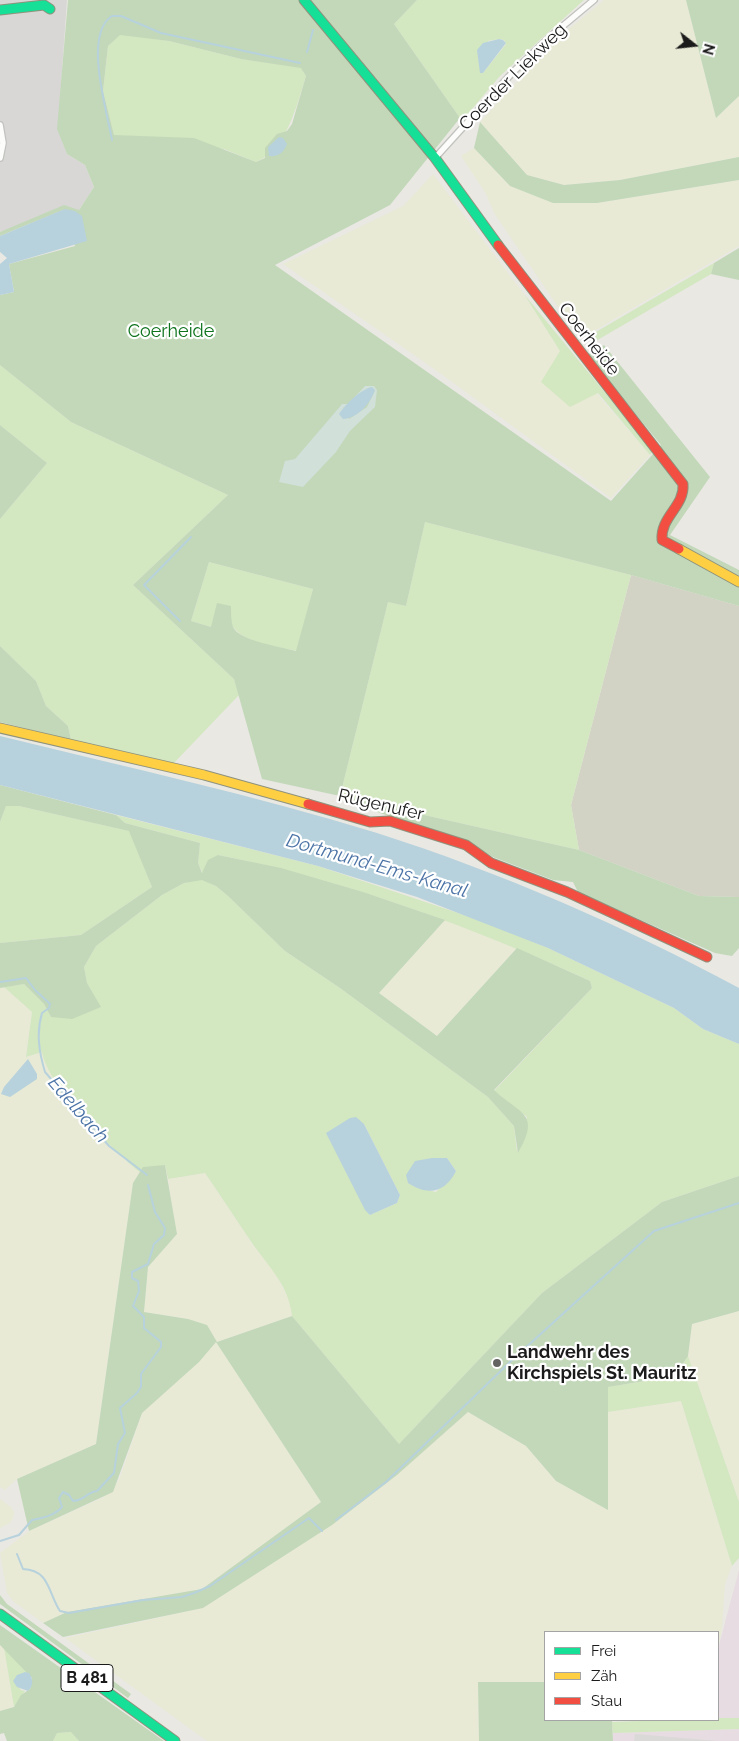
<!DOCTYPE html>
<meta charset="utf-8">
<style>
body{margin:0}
#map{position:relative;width:739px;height:1741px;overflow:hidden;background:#e9e8e3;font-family:Raleway,sans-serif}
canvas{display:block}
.legend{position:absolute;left:544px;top:1631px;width:175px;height:90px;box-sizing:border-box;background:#fff;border:1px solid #a4a4a4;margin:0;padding:6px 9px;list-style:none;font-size:15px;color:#1b1b1b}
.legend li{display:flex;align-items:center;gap:10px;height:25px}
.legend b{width:25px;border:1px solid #a4a4a4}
.north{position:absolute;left:669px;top:20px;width:50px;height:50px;-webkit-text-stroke:4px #fff;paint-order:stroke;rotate:106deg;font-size:14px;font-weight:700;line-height:20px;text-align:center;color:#1b1b1b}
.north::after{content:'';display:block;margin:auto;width:18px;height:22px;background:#1b1b1b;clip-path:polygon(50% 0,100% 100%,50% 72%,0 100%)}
</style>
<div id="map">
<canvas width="739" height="1741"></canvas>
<ul class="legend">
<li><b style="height:6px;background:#16e098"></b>Frei</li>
<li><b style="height:6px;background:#ffcf43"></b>Zäh</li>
<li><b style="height:6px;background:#f24e42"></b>Stau</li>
</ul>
<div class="north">N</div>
</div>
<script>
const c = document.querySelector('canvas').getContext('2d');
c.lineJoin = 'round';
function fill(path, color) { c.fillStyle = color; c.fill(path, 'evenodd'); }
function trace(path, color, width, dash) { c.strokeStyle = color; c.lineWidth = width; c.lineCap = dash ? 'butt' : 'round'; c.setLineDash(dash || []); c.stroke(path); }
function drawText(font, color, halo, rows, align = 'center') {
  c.font = font + ' Raleway,sans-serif'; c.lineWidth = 4.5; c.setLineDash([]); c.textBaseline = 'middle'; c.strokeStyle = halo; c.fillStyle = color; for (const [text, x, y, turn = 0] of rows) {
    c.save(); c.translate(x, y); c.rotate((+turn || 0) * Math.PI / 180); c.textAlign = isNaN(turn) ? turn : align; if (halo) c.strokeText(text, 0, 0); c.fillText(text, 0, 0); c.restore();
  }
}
const residential = new Path2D(`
 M 0,0 L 67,0 L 58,129 L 67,154 L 85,165 L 94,187 L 79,210 L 0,232 Z`);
const industrial = new Path2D(`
 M 739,1570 L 739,1718 L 718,1718 L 718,1649 Z
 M 739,1729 L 739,1741 L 613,1741 L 613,1733 Z`);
const construction = new Path2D(`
 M 631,575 L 739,606 L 739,897 L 699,896 L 579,850 L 571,805 Z`);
const farmland = new Path2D(`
 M 604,0 L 686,0 L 716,118 L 739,96 L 739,157 L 620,180 L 564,185 L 527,175 L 480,122 L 553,42 Z
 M 474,148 L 510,186 L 597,203 L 739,180 L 739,246 L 580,339 L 494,213 L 486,194 L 461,156 Z
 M 433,174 L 524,294 L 560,351 L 650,455 L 611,498 L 437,371 L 283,264 L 403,206 Z
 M 445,920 L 517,948 L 437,1036 L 378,993 Z
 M 4,987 L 32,1012 L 26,1057 L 42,1052 L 52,1075 L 87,1122 L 124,1159 L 141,1173 L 133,1184 L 96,1444 L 17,1479 L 5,1490 L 0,1487 L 0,988 Z
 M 205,1173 L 253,1245 L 274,1271 L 290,1301 L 292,1316 L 217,1342 L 321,1502 L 202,1589 L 67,1612 L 43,1623 L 14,1602 L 7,1593 L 0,1553 L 29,1531 L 104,1497 L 119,1480 L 142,1413 L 157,1398 L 188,1319 L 144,1312 L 148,1267 L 176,1234 L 168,1179 Z
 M 739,1311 L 739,1502 L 688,1356 L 692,1324 Z
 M 681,1401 L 732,1566 L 725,1584 L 722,1629 L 718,1647 L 718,1632 L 545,1632 L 545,1682 L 478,1682 L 479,1741 L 207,1741 L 65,1638 L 203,1608 L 397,1475 L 468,1412 L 526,1446 L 556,1481 L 608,1509 L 608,1412 Z
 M 0,1499 L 11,1507 L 14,1512 L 13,1519 L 10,1523 L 0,1528 Z
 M 0,1645 L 4,1648 L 14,1707 L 0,1711 Z`);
const grass = new Path2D(`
 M 417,0 L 584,0 L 500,76 L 466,116 L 460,118 L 394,24 ZM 499,39 L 504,40 L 506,44 L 483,73 L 488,41 Z
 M 120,34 L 169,41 L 241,59 L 301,67 L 306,76 C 297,104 287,150 256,162 L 224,149 L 114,135 L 103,91 L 108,46 Z
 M 714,263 L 711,274 L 594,342 L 589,336 Z
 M 524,294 L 653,451 L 650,455 L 598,393 L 570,407 L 541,382 L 560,351 Z
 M 0,365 L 71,422 L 228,495 L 133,585 L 234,679 L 239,695 L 173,764 L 71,740 L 68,726 L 46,706 L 36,681 L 0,646 L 0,519 L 47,463 L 0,425 Z
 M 425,522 L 631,575 L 571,805 L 579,850 L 340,796 L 388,602 L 406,606 Z
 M 209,562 L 313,589 L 297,651 C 276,646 246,644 233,627 L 211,627 L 191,621 Z
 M 6,806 L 19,806 L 130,831 L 152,887 L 81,935 L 0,943 L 0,822 Z
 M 116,815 L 318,866 L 485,922 L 548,948 L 674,1008 L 703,1029 L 739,1044 L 739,1176 L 662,1202 L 542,1293 L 399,1444 L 292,1316 C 289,1286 269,1267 252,1243 C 236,1220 221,1196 205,1173 L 168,1179 L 165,1165 L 141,1173 C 113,1151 48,1086 42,1052 L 26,1057 L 32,1012 L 4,987 L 24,984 L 44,1004 L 51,1017 L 100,1007 L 87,983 L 84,967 L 96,946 L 162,895 L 184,883 L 202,879 L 216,886 L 228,896 L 285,951 L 340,988 L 488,1097 L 514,1126 L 517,1152 L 527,1117 L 494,1091 L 592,988 L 590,981 C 470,926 347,881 218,855 L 203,874 L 198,863 L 200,843 L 125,823 ZM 364,1124 L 400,1195 L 397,1203 L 370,1215 ZM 447,1158 L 456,1171 L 436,1192 L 415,1187 Z
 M 688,1356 L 739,1502 L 739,1558 L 732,1566 L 681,1401 L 608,1412 L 608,1387 L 675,1376 Z
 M 4,1648 L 28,1672 L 14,1679 L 21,1690 L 25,1691 L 14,1707 Z
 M 718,1718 L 739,1718 L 739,1729 L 613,1733 L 612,1722 Z
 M 71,1732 L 79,1741 L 53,1741 L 57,1733 Z`);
const forest = new Path2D(`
 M 68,0 L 417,0 L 394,24 L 460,118 L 390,205 L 275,265 L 611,501 L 661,445 L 587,355 L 604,345 L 710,477 L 670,535 L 739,570 L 739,606 L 631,575 L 425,522 L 406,606 L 388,602 L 340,796 L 579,850 L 699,896 L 739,897 L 739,948 L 732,956 L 715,953 L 578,892 L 573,882 L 553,880 L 493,857 L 467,842 L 380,813 L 340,796 L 262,779 L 234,679 L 133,585 L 228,495 L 71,422 L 0,365 L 0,295 L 14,292 L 9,264 L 75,246 L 65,209 L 0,236 L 0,232 L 64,205 L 79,210 L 94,187 L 85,165 L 67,154 L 57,129 ZM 120,35 L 169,41 L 241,59 L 301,68 L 306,76 L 292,124 L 287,131 L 277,134 L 265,148 L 265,158 L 256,162 L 194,138 L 114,135 L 103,91 L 108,46 ZM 209,562 L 313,589 L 296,651 C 282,647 239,641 233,627 C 231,621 231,612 231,606 L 217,603 L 211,627 L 191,621 Z
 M 686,0 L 739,0 L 739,96 L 716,118 Z
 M 480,122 L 527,175 L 564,185 L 620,180 L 739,157 L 739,180 L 597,203 L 553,203 L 510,186 L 474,148 Z
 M 739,248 L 739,280 L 711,274 L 714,263 Z
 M 0,425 L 47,463 L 0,519 Z
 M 0,646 L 36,681 L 46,706 L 68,726 L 71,740 L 0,722 Z
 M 0,785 L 116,815 L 125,823 L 200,843 L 198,863 L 202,873 L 208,860 L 218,855 L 281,868 L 363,892 L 445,920 L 379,993 L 437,1036 L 517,948 L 590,981 L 592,988 L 494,1090 C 521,1115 541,1113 518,1153 L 514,1126 L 488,1097 L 340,988 L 285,951 L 228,896 L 216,886 L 202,880 L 184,883 L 162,895 L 96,946 L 84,967 L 87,983 L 101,1007 L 72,1019 L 51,1017 L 44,1004 L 24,984 L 0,988 L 0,943 L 81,935 L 152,887 L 129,831 L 19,806 L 6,806 L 0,822 Z
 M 165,1165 L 177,1234 L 148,1267 L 144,1312 L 188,1319 L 207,1325 L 217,1342 L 292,1316 L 399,1444 L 542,1293 L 662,1202 L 739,1176 L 739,1311 L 692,1324 L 688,1356 L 675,1376 L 608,1387 L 608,1510 L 556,1481 L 526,1446 L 468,1412 L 397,1475 L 332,1525 L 203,1608 L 63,1637 L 43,1623 L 67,1612 L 202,1589 L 321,1502 L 216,1342 L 199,1362 L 142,1413 L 113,1492 L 29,1531 L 17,1479 L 96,1444 L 133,1183 L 143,1167 Z
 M 0,1595 L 7,1604 L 131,1694 L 128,1698 L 0,1604 Z
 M 0,1625 L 164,1741 L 79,1741 L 71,1732 L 57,1733 L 53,1741 L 7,1741 L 4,1733 L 0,1734 L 0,1711 L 14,1707 L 21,1695 L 30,1689 L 32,1678 L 0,1645 Z
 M 478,1682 L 545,1682 L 545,1720 L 612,1720 L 613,1741 L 479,1741 Z`);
const wetland = new Path2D(`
 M 365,386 L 374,386 L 377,390 L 375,407 L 350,431 L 336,452 L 303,487 L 279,482 L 285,461 L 295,459 L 337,410 L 342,404 L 348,404 ZM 375,390 L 367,407 L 349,419 L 343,408 Z`);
const parking = new Path2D(`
 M 635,1734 L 718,1741 L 634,1741 Z`);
const water = new Path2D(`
 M 499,39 L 503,40 L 506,43 L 483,73 L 480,73 L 477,50 L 483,43 Z
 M 279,137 L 283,138 L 287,144 C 284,152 279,157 269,156 L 268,147 Z
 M 65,209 L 75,211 L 82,216 L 87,241 L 9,264 L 14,292 L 0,295 L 0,264 L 7,258 L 0,252 L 0,236 Z
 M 372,387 L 375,390 C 370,404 358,418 343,419 L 339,414 C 346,404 361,389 372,387 Z
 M 0,736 C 126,767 254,795 377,833 C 502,873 624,926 739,988 L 739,1044 L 703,1029 L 674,1008 L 548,948 L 417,897 L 318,866 L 0,785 Z
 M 28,1059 L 37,1074 L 37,1079 L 10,1097 L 1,1094 L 4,1087 Z
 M 356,1117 L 364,1124 L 400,1195 L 397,1203 L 370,1215 L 365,1210 L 326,1133 L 350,1118 Z
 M 432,1158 L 447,1158 L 456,1171 C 445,1193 428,1196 408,1183 L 406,1175 L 415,1161 Z
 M 25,1672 L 29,1673 C 33,1678 34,1686 28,1691 L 17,1687 L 13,1681 L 17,1675 Z`);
const stream = new Path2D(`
 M 307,52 L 313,30
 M 112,140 C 107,111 83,34 112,16 L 121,16 L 161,33 L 300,63
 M 180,621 L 144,585 L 191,537
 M 0,982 L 26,978 L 35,990 L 50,1004 L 49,1008 L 42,1013 C 36,1033 39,1052 45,1072 L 109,1146 L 147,1175
 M 336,1520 L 386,1482 L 512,1360 L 654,1231 L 739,1203
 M 0,1541 L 19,1535 L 32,1520 C 42,1518 54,1516 62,1507 L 59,1498 L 63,1492 L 69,1495 L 73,1501 C 84,1501 87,1492 97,1491 L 114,1473 L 118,1444 L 125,1433 L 120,1408 L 137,1393 L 141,1387 L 141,1374 L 161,1347 L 161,1342 L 144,1328 L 144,1317 L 133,1306 L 139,1291 L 138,1281 L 132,1278 L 132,1272 L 148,1264 L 154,1244 L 164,1235 L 165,1228 L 155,1212 L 148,1185
 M 17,1554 L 23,1569 C 50,1570 48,1593 60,1611 L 69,1613 L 143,1600 L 182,1597 L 194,1593 L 210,1586 L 309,1518 L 322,1531`);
const street = new Path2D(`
 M 0,125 L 3,143 L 0,158
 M 435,158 L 513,72 L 552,35 L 594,0`);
const fast = new Path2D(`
 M 304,0 L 435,158 L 498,245
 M 0,10 L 44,5 L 50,9
 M 0,1614 L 175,1741`);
const slow = new Path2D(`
 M 679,549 L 739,582
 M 0,728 L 204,775 L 308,804`);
const jam = new Path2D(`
 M 498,245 L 683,484 C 685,506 660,517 662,540 L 679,549
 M 308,804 L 370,822 L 390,821 L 466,845 L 491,863 L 567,892 L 707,957`);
const markers = [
 [497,1363,5,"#636361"]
];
const shields = [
 [87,1678,52]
];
const shieldNames = [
 ["B 481",87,1678]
];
const streetNames = [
 ["Coerder Liekweg",513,77,-45],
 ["Coerheide",589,339,52],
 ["Rügenufer",381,805,13]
];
const parkNames = [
 ["Coerheide",171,332]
];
const poiNames = [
 ["Landwehr des",507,1353],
 ["Kirchspiels St. Mauritz",507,1374]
];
const waterNames = [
 ["Dortmund-Ems-Kanal",377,866,16],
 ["Edelbach",78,1110,49]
];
fill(residential, '#d8d7d5');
fill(industrial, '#e7dce1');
fill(construction, '#d2d2c5');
fill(farmland, '#e8ead6');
fill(grass, '#d3e7c1');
fill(forest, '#c2d8b9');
fill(wetland, '#d1e0d8');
fill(parking, '#dad9d7');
fill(water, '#b7d2dc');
trace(stream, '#b7d2dc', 2);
trace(street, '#c2c2bf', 8);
trace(fast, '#8f927c', 11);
trace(slow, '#8f927c', 11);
trace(jam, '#8f927c', 11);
trace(street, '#fcfcfb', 5.5);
trace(fast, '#16e098', 9);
trace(slow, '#ffcf43', 9);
trace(jam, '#f24e42', 9);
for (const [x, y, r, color] of markers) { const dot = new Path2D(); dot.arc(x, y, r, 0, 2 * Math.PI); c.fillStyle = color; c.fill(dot); trace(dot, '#fff', 2); }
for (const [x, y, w] of shields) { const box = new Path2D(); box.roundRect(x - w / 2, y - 13.5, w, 27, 4); c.fillStyle = '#fff'; c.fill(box); trace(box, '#1b1b1b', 1); }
drawText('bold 16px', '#1b1b1b', null, shieldNames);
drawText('18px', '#1b1b1b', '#fff', streetNames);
drawText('18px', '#0e731d', '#fff', parkNames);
drawText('bold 18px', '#1b1b1b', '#fff', poiNames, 'left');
drawText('italic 19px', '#4b73a6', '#fff', waterNames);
</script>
